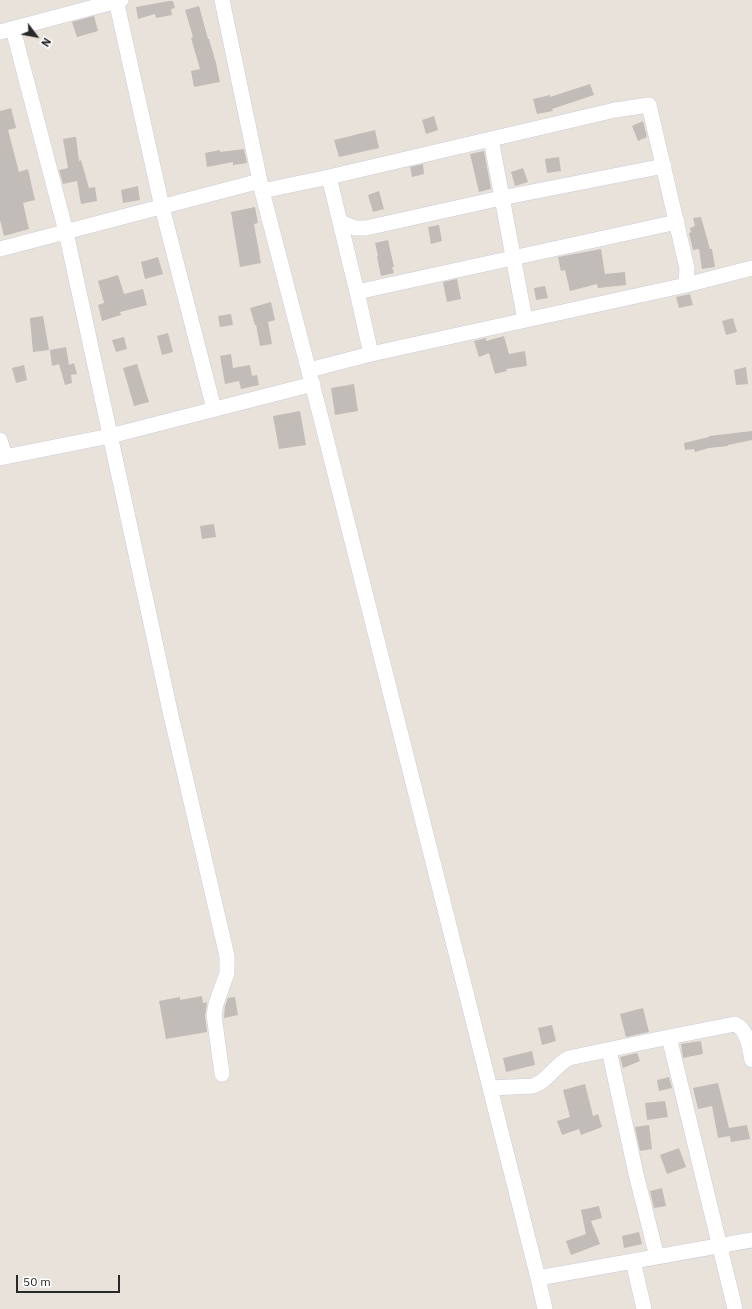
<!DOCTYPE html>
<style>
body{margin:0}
#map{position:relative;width:752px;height:1309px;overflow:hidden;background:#e9e2db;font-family:"IBM Plex Sans",sans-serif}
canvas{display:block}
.north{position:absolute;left:16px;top:16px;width:40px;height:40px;-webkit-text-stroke:3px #fff;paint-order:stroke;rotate:122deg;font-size:11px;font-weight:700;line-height:16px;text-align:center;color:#282828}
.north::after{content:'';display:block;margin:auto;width:14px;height:18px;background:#282828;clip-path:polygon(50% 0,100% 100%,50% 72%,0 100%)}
.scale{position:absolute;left:16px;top:1275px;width:104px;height:18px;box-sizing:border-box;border:2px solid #282828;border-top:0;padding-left:5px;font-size:12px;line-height:14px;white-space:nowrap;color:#282828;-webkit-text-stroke:3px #fff;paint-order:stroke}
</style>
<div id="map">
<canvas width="752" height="1309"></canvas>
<div class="north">N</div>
<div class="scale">50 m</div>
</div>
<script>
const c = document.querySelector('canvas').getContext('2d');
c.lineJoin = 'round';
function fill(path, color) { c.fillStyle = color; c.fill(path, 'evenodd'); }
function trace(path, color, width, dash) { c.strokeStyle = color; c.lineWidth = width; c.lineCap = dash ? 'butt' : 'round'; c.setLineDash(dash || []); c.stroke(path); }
const building = new Path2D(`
 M 169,1 L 173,1 L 175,8 L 171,9 L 172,15 L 156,18 L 155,14 L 138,19 L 136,7 Z
 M 199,6 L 208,39 L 209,39 L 216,63 L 220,82 L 194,87 L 191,71 L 200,69 L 191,38 L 193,37 L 185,10 Z
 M 94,16 L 98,31 L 77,37 L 72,22 Z
 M 590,84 L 594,95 L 552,109 L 553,111 L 537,114 L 533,99 L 550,95 L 550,97 Z
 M 11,108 L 16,128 L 8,130 L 19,172 L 28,169 L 35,200 L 23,203 L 29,229 L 4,236 L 0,220 L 0,111 Z
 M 434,116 L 438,130 L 426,134 L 422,120 Z
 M 643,121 L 647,137 L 638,141 L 632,126 Z
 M 375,130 L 379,148 L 339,157 L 334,140 Z
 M 74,137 L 76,137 L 79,161 L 81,160 L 89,188 L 95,187 L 97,201 L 81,204 L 77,181 L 63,184 L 59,170 L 68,168 L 63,139 Z
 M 244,149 L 247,163 L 233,165 L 233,162 L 207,167 L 205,153 L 220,150 L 220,152 Z
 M 484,151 L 491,189 L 479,192 L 470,154 Z
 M 559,157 L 561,171 L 547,173 L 545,159 Z
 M 423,164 L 424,174 L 412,177 L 410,167 Z
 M 523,168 L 528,182 L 515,186 L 511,172 Z
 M 138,186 L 140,200 L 123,203 L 121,190 Z
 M 379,191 L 384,209 L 373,212 L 368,195 Z
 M 255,207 L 258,223 L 254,224 L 261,263 L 240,267 L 231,212 Z
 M 701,217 L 710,249 L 712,249 L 715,267 L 702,269 L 699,249 L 693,250 L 689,233 L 691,232 L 690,228 L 695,226 L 693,218 Z
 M 439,225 L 442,241 L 431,244 L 428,227 Z
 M 388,240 L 394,267 L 392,267 L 394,273 L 381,276 L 377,257 L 378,256 L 375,243 Z
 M 601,249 L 605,274 L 625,272 L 626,285 L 598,288 L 597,284 L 570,291 L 565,270 L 561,271 L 558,257 Z
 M 158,257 L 163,274 L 145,279 L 141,262 Z
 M 118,275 L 124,294 L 143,289 L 147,305 L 120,312 L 121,315 L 102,321 L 98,305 L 104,303 L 98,281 Z
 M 457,279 L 461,299 L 447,302 L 443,282 Z
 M 545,286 L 548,298 L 536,300 L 534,288 Z
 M 690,294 L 693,305 L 679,308 L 676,297 Z
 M 271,302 L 275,320 L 268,322 L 272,344 L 260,346 L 256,325 L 255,325 L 250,308 Z
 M 231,314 L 233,325 L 220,327 L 218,316 Z
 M 43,316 L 49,350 L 33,352 L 30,319 L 30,318 Z
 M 733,318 L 737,332 L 726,335 L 722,321 Z
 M 168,333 L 173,352 L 162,355 L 157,336 Z
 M 504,336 L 509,354 L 525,351 L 527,366 L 506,369 L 507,371 L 495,374 L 489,353 L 479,357 L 474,341 L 486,338 L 486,341 Z
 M 124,337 L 127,349 L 116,352 L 112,340 Z
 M 66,347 L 69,365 L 74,363 L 77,374 L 71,375 L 72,383 L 65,385 L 59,364 L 52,366 L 50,350 Z
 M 231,354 L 233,368 L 250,365 L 252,376 L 257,375 L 259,385 L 241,389 L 239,381 L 225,384 L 220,356 Z
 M 137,364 L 149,402 L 134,406 L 123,368 Z
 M 24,365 L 27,380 L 16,383 L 12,368 Z
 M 746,367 L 748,384 L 736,385 L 734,370 Z
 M 354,384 L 358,411 L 335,415 L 331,388 Z
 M 300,411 L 306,445 L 279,449 L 273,416 Z
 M 752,431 L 752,440 L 728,445 L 728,446 L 709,448 L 695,452 L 694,449 L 685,450 L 684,443 L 709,437 L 709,436 Z
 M 214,524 L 216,537 L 202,539 L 200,526 Z
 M 202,996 L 203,1003 L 207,1002 L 205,1016 L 207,1032 L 166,1039 L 159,1001 L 180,997 L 180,1000 Z
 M 235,997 L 238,1015 L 224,1018 L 225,1006 L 228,998 Z
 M 643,1008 L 649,1032 L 626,1037 L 620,1014 Z
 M 552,1025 L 556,1041 L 542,1045 L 538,1028 Z
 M 701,1041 L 703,1054 L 683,1058 L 681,1044 Z
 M 532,1051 L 535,1065 L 506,1072 L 503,1058 Z
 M 637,1053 L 640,1061 L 623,1068 L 620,1057 Z
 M 669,1077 L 672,1088 L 659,1091 L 657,1080 Z
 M 718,1083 L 729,1128 L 747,1125 L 750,1139 L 731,1142 L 730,1136 L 718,1138 L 712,1106 L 698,1109 L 693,1088 Z
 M 585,1084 L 593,1116 L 598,1114 L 602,1127 L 581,1135 L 579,1129 L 562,1135 L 557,1121 L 570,1117 L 563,1090 Z
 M 665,1101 L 668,1117 L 647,1120 L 645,1103 Z
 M 649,1125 L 652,1149 L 640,1151 L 635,1127 Z
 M 679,1148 L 686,1167 L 667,1174 L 660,1155 Z
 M 662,1188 L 666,1206 L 654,1208 L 650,1191 Z
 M 599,1206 L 602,1218 L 591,1221 L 600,1244 L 571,1255 L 566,1241 L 586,1234 L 581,1210 Z
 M 639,1232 L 642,1244 L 624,1248 L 622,1236 Z`);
const street = new Path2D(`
 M 116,0 L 162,207 L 214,409
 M 222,0 L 262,191 L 321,418 L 538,1278 L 545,1309
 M 13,29 L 66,232 L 170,711 L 227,956 L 227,973 L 216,1004 L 214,1015 L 222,1074
 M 0,32 L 121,0
 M 491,139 L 525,320
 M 262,191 L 329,177 L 615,110 L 649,105 L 687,268 L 686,285 L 371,354 L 357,292 L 329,177
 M 340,222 L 355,228 L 366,228 L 501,198 L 664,166
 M 0,249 L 260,181
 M 686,285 L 752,268
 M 357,292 L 677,222
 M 309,370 L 371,354
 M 0,440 L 5,457
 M 0,458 L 110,436 L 313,384
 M 609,1050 L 636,1174 L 657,1257
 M 490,1088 L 533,1086 C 548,1081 555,1065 569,1058 L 669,1037
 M 633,1261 L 644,1309
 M 538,1278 L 752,1240
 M 735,1309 L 669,1037 L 735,1024 C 748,1030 749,1047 752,1060`);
fill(building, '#c1bcb7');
trace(street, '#c9cdd8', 16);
trace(street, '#fff', 15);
</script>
